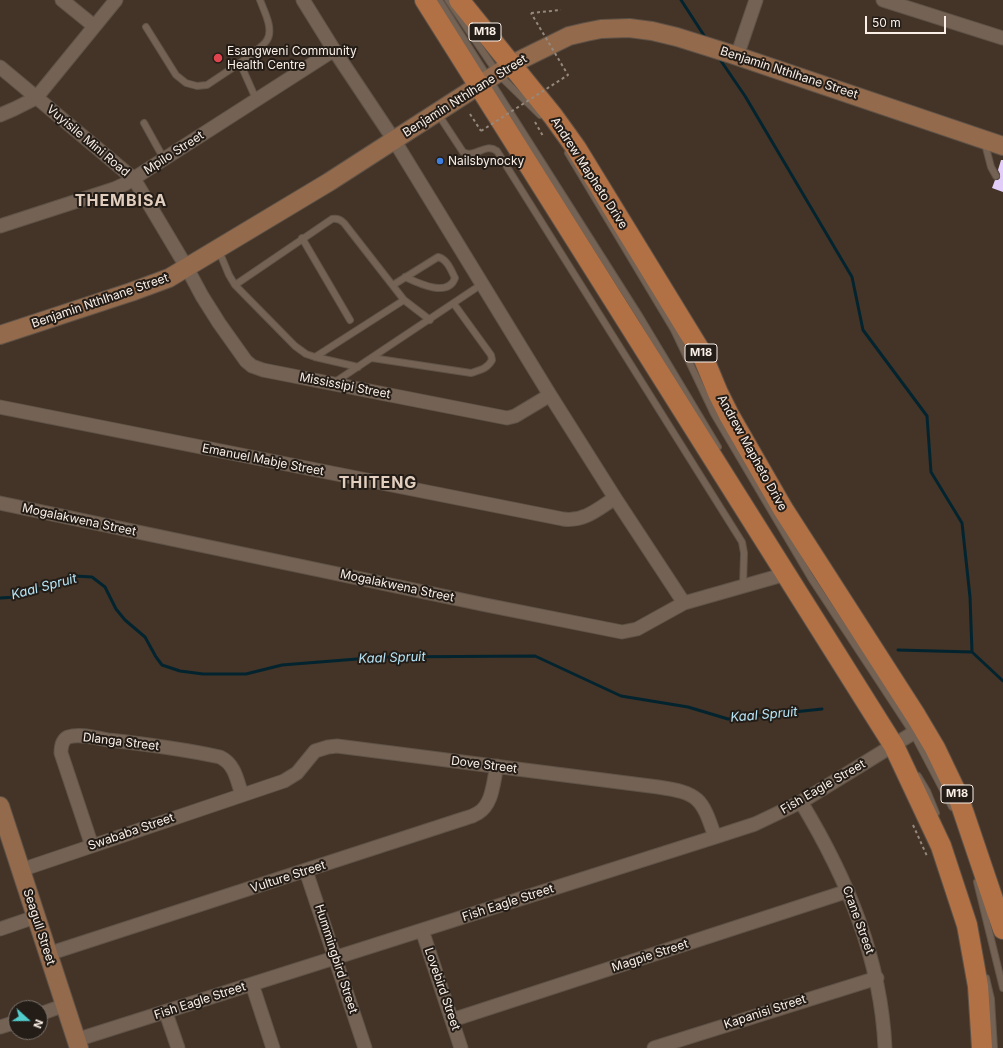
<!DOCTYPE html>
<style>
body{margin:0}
#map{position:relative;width:1003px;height:1048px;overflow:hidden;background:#433427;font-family:Inter,sans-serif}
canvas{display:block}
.north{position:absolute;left:8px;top:1000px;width:40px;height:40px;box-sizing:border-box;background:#241d17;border:1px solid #79716a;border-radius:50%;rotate:111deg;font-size:11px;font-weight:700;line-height:16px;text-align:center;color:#f9efe7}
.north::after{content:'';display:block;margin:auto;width:14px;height:18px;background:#52cdce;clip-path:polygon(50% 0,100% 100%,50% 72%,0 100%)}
.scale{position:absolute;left:865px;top:16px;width:81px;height:18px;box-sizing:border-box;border:2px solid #f9efe7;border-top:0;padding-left:5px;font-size:12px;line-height:14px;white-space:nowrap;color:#f9efe7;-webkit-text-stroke:3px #241d17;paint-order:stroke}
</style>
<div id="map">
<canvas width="1003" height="1048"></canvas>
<div class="north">N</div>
<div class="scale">50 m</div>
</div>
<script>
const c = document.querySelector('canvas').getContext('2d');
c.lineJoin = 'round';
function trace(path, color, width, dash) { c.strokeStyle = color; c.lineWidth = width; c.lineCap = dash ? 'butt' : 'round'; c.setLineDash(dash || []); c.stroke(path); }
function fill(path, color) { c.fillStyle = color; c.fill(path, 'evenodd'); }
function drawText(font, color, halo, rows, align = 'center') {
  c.font = font + ' Inter,sans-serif'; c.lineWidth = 4; c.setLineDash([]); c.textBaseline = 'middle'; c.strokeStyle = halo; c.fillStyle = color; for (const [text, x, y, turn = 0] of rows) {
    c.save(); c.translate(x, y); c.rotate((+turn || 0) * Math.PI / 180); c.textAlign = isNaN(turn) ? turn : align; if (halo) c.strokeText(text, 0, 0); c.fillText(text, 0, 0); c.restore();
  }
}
const stream = new Path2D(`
 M 681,0 L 707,40
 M 719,58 L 745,96 L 852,277 L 863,330 L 927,416 L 931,472 L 962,523 L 970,597 L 972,652
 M 0,598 L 17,597 L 75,576 L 92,577 L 105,587 L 116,609 L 125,620 L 145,637 L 156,657 L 162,665 L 180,671 L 203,674 L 246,674 L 282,665 L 382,657 L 535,656 L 621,696 L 688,707 L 728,719 L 822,709
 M 898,650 L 972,652 L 1003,681`);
const building = new Path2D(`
 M 1001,160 L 1003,160 L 1003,192 L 992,188 L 995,180 L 998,180 L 1000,178 L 1000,174 L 998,170 Z`);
const path = new Path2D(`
 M 531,13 L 561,10
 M 470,114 L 481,131
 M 535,122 L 543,136
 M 913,825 L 927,856`);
const lane = new Path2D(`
 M 439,0 L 640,317 L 718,447
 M 448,0 L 498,74 L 540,115
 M 146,27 L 176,75 L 186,83 L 197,86 L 207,85 L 240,63 L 256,99
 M 240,63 C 246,58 264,46 267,40 C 274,29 264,11 260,0
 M 438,114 L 463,152 C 476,159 484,142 497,151 L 742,542 L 744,553 L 743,586
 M 144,123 L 164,159
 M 985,144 L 991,167 L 996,176
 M 568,153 L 674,330 L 714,414 L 811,578 L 913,733 L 952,807
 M 302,238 L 350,320
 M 219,251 L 229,275 L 235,285 L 295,346 L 306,354 L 315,357 L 358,367
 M 235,285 L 332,219 C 337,218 340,219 344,223 L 404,300 L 430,320
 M 393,285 L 438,257 C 447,259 451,270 455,278 C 448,298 418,283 405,277
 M 315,357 L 404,300
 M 372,358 L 471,373 C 480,370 487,369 492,360 L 491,355 L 454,304
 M 335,382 L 482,284
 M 918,776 L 927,791 L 936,813
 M 977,882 L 1003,988
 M 986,978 L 991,999 L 994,1048`);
const street = new Path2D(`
 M 62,0 L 94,26
 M 303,0 L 334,50 L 394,140 L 550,395 L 615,498 L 684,603
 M 883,0 L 1003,38
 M 737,56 L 756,0
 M 0,67 L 134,179 L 187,268 L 202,296 L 219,323 L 246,361 L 252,366 L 263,370 L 507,418 L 515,416 L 550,395
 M 0,115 L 14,109 L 36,98 L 116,0
 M 0,226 L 114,189 L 125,184 L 334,50
 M 0,407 L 563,519 C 584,522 598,509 615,498
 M 0,503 L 486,605 L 622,632 L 637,629 L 684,603 L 786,574
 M 801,802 C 847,878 881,959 885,1048
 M 92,846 L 61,753 C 61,746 62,740 68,737 C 80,733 96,738 108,740 C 145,744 183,749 220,757 C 235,764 237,780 242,795
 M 21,870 L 284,781 L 297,773 L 315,751 L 328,747 L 337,746 L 658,787 C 699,793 702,798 715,837
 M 306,871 L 365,1048
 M 0,929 L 35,917
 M 422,930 L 461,1048
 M 48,954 L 466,818 C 470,817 475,815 478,813 C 493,804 493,782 497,766
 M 252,984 L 273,1048
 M 166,1013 L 178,1048
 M 40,1014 L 65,1005
 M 452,1020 L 848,891
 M 0,1027 L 16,1022
 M 76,1040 L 715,837 L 755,824 L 801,802 L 923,727
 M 654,1048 L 877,978`);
const secondary = new Path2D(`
 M 0,335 L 131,292 L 169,278 L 329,182 L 512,64 L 569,36 L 586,32 L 601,29 L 629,28 L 652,31 L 677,37 L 731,54 L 1003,146
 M 0,806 L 79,1048`);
const primary = new Path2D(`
 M 425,0 L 894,746 L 941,846 L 967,925 L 978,986 L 982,1048
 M 459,0 L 553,116 L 576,148 L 701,352 L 718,393 L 729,415 L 783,509 L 916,716 L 935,748 L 958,796 L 1003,929`);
const pathBridge = new Path2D(`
 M 481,131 L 568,75 L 531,13`);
const markers = [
 [218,58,5,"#e0444e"],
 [440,161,4,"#3f7fe0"]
];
const shields = [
 [485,32,32],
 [701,353,32],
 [957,794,32]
];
const shieldNames = [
 ["M18",485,32],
 ["M18",701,353],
 ["M18",957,794]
];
const poiNames = [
 ["Esangweni Community",227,51],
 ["Health Centre",227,65],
 ["Nailsbynocky",448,161]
];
const streetNames = [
 ["Benjamin Nthlhane Street",789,73,18],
 ["Benjamin Nthlhane Street",465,96,-32],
 ["Vuyisile Mini Road",88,141,40],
 ["Mpilo Street",174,153,-33],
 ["Andrew Mapheto Drive",589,173,57],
 ["Benjamin Nthlhane Street",100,301,-19],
 ["Mississipi Street",345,386,11],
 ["Andrew Mapheto Drive",752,453,61],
 ["Emanuel Mabje Street",263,460,11],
 ["Mogalakwena Street",79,520,12],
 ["Mogalakwena Street",397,586,12],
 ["Dlanga Street",121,742,7],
 ["Dove Street",484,765,7],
 ["Fish Eagle Street",823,787,-30],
 ["Swababa Street",131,832,-19],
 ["Vulture Street",288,877,-18],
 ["Fish Eagle Street",508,903,-18],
 ["Crane Street",858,920,70],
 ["Seagull Street",39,927,72],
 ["Magpie Street",650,956,-18],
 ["Hummingbird Street",336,959,72],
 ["Lovebird Street",442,989,71],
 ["Fish Eagle Street",200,1001,-18],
 ["Kapanisi Street",765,1012,-18]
];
const waterNames = [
 ["Kaal Spruit",44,587,-15],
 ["Kaal Spruit",392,658,-2],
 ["Kaal Spruit",764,715,-5]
];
const districtNames = [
 ["THEMBISA",121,201],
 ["THITENG",378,483]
];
trace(stream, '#03242f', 3);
fill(building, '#e2cdf9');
trace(lane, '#5f5247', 8);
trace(street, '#5f5247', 15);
trace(secondary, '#5f5247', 20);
trace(primary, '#5f5247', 22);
trace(path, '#95887d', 2, [3, 3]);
trace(lane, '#746354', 6);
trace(street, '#746354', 13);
trace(secondary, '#936a4c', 18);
trace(primary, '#b27145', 20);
trace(pathBridge, '#95887d', 2, [3, 3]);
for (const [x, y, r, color] of markers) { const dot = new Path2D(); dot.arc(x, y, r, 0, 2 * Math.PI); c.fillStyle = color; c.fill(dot); trace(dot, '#241d17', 1.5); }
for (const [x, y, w] of shields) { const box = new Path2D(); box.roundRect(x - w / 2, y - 9, w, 18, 3); c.fillStyle = '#241d17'; c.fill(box); trace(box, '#f9efe7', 1); }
drawText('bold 11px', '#f9efe7', null, shieldNames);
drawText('12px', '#f9efe7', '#241d17', poiNames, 'left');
drawText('12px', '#f9efe7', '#241d17', streetNames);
drawText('italic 13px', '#b7e6f8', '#241d17', waterNames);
c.letterSpacing = '1px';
drawText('bold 16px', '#e2cebe', '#241d17', districtNames);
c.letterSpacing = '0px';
</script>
